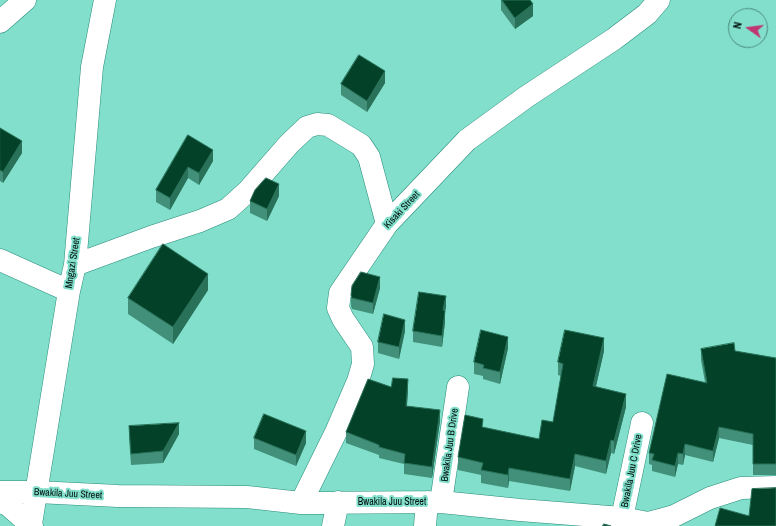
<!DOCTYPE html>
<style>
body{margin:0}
#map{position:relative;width:776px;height:526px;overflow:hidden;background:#81dfcb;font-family:"Archivo Narrow",sans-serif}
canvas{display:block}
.north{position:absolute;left:728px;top:8px;width:40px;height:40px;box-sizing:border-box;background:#81dfcb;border:1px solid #4d8c7f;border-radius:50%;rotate:284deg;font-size:11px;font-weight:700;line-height:16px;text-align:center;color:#000f0c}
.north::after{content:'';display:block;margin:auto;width:14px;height:18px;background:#c03672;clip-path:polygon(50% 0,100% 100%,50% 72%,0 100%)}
</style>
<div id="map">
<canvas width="776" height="526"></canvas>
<div class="north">N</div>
</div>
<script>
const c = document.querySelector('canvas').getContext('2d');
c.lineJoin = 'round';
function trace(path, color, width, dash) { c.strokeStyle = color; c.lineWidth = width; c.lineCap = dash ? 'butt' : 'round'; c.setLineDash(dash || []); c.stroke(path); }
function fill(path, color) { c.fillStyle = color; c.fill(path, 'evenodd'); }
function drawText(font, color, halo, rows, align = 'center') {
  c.font = font + ' "Archivo Narrow",sans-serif'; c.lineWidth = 4; c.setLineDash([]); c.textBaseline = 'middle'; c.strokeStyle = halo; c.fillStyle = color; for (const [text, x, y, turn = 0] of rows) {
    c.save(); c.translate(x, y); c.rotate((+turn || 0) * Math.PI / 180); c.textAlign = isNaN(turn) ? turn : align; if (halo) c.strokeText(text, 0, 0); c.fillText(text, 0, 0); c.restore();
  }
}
const minor = new Path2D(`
 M 0,22 L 25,0
 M 0,260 L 69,291
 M 75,265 L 151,237 L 200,221 L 228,209 L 248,191 L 289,144 L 307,127 L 317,124 L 328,125 L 361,145 L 369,157 L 387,224
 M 0,492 L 37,492 L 118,496 L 247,497 L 301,503 L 441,502 L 520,510 L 622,518 L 648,523 L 674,516 L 710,498 L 741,488 L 776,487
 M 0,502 L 8,505 L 32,526
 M 441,502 L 458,387
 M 301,503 L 336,432 L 358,381 L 363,364 L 362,347 L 343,319 L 338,308 L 340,293 L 387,224 L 467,140 L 526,97 L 614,39 L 647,14 L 659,0
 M 622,518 L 642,423
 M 31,524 L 69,291 L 75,265 L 92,67 L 105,0
 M 333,526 L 338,502
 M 425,526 L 427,502`);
const wall = new Path2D(`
 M 501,0 L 530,0 L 533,16 L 515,29 L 501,10 Z
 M 385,83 L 367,112 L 341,95 L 341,84 Z
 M 0,128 L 22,153 L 3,183 L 0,181 Z
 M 188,135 L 213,161 L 199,185 L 188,178 L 170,210 L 156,202 L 156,190 Z
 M 279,196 L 267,221 L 250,213 L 250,201 Z
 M 380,288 L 373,314 L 352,309 L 351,306 L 351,295 Z
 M 208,290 L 173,344 L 128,314 L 128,298 Z
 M 446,307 L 445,311 L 445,322 L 442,347 L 413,342 L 413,331 Z
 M 405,331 L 399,359 L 378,353 L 378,342 Z
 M 508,348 L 500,384 L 483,379 L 483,376 L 474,374 L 474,362 Z
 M 701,349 L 735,351 L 776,358 L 776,475 L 753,475 L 753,445 L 719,438 L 713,462 L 685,455 L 683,465 L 678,464 L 675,477 L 652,471 L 652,465 L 649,464 L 649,453 L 705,382 L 701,360 Z
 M 604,351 L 596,386 L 626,407 L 614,454 L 611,453 L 606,474 L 575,466 L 570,491 L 509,481 L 508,488 L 481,483 L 481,475 L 458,470 L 458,457 L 483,427 L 539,439 L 553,422 L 561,376 L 558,375 L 558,362 Z
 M 391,387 L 408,390 L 407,406 L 440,421 L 432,478 L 404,474 L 404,464 L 379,458 L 379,455 L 346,443 L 346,432 Z
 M 129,426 L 179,434 L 163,463 L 131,465 L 129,438 Z
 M 254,438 L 306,443 L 296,466 L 254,449 Z`);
const shadedWall = new Path2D(`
 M 533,4 L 533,16 L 515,29 L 515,18 Z
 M 385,71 L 385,83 L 367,112 L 367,101 Z
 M 22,141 L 22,153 L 3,183 L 3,172 Z
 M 213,150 L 213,161 L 199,185 L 199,173 Z
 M 188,167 L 188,178 L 170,210 L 170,198 Z
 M 279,184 L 279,196 L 267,221 L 267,209 Z
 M 208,274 L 208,290 L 173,344 L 173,327 Z
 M 380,277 L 380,288 L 373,314 L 373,303 Z
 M 446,296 L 446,307 L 443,321 L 443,310 Z
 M 445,311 L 445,322 L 442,347 L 442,336 Z
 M 405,320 L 405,331 L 399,359 L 399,347 Z
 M 508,337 L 508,348 L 500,384 L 500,372 Z
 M 604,338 L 604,351 L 593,399 L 593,386 Z
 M 408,379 L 408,390 L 406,417 L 406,406 Z
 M 626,394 L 626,407 L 614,454 L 614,441 Z
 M 440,410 L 440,421 L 432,478 L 432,467 Z
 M 179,423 L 179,434 L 163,463 L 163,451 Z
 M 719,427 L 719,438 L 713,462 L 713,451 Z
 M 306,431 L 306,443 L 296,466 L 296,455 Z
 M 611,440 L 611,453 L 606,474 L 606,461 Z
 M 685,444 L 685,455 L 683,465 L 683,454 Z
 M 678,453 L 678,464 L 675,477 L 675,466 Z
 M 575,454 L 575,466 L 570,491 L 570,479 Z
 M 509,468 L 509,481 L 508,488 L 508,475 Z`);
const building = new Path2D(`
 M 502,0 L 530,0 L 533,4 L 515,18 Z
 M 359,55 L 385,71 L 367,101 L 341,84 Z
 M 0,128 L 22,141 L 3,172 L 0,170 Z
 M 188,135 L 213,150 L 199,173 L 188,167 L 170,198 L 156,190 Z
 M 266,178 L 279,184 L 267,209 L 250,201 L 255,190 Z
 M 163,244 L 208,274 L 173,327 L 128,298 Z
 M 361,272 L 380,277 L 373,303 L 352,298 L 351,295 L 352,286 Z
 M 419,292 L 446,296 L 443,310 L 445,311 L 442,336 L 413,331 Z
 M 384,314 L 405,320 L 399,347 L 378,342 Z
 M 481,330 L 508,337 L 500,372 L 483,368 L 484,365 L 474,362 Z
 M 565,330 L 604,338 L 593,386 L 626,394 L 614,441 L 611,440 L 606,461 L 575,454 L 570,479 L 509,468 L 508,475 L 481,470 L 483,463 L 458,457 L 465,415 L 483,419 L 482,427 L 539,439 L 542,420 L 553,422 L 563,364 L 558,362 Z
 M 734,343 L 735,351 L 776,358 L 776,464 L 753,464 L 753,434 L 719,427 L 713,451 L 685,444 L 683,454 L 678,453 L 675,466 L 652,460 L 654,454 L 649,453 L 667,374 L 707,383 L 701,349 Z
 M 393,378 L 408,379 L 406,406 L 440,410 L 432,467 L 404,463 L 405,454 L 379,447 L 379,445 L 346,432 L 368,379 L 391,387 Z
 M 264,414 L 306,431 L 296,455 L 254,438 Z
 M 179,423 L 163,451 L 131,454 L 129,426 Z
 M 776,488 L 776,526 L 715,526 L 720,508 L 749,516 L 752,489 Z
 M 604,524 L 611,526 L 603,526 Z`);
const streetNames = [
 ["Kisaki Street",402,210,-47],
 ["Mngazi Street",73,263,-81],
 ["Bwakila Juu B Drive",450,445,-82],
 ["Bwakila Juu C Drive",632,471,-79],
 ["Bwakila Juu Street",68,494,3],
 ["Bwakila Juu Street",392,502]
];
trace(minor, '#268c7a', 23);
trace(minor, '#fff', 22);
fill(wall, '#42907a');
fill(shadedWall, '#297159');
fill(building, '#034228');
trace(building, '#297159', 1);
drawText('10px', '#000f0c', '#81dfcb', streetNames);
</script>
